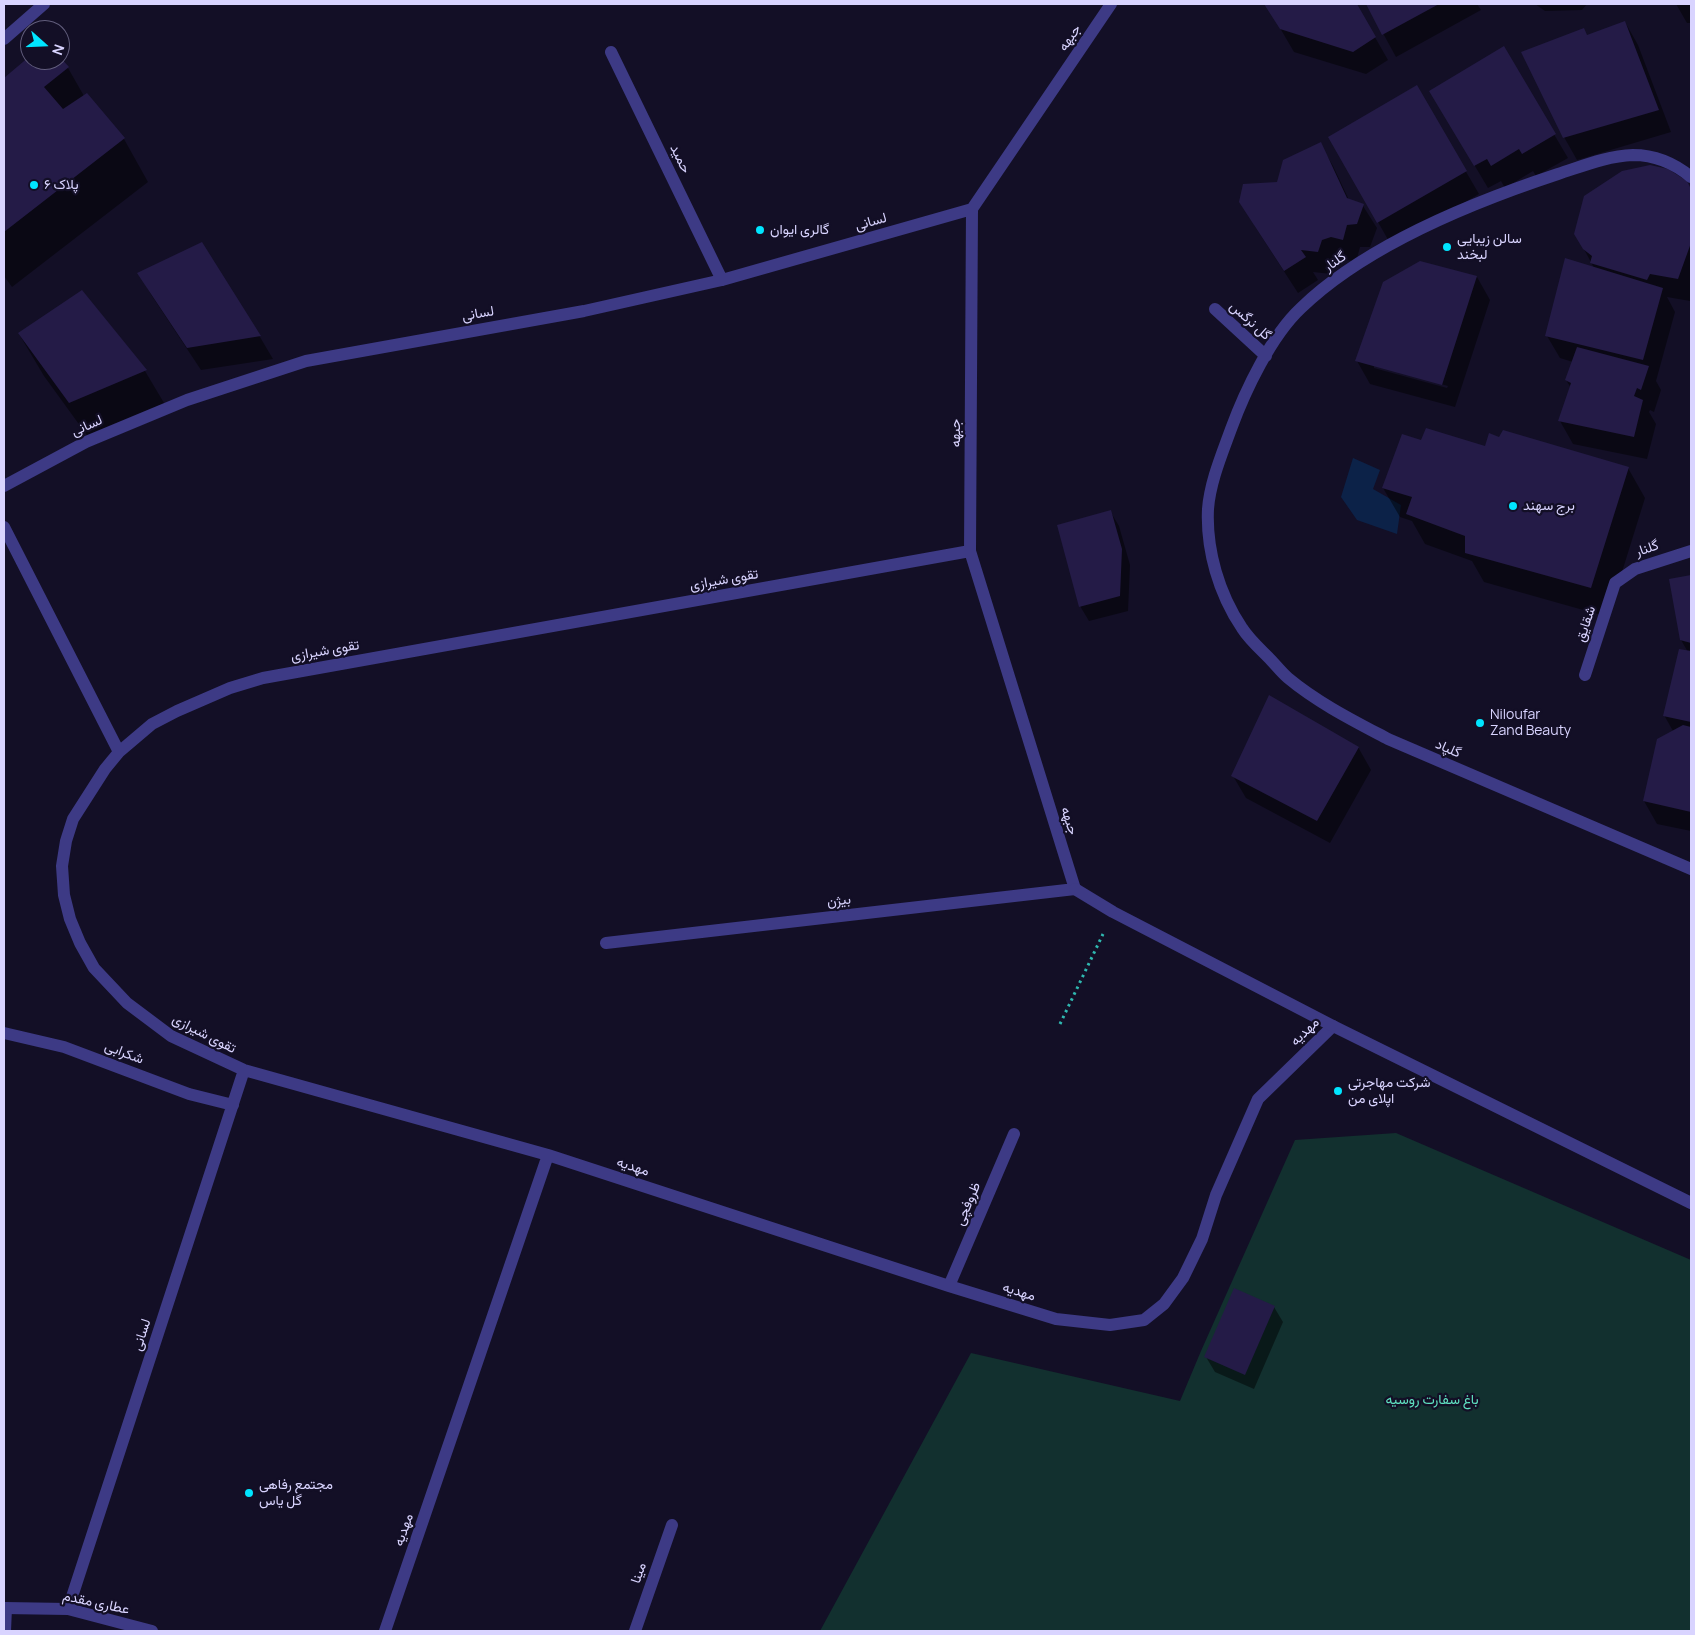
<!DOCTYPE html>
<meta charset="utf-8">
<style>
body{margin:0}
#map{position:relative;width:1695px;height:1635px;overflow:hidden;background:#130f26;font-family:Manrope,sans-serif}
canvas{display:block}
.frame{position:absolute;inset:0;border:5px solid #d9d4ff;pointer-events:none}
.north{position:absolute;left:20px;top:20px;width:50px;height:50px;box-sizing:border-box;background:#130f26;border:1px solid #625e7d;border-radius:50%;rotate:110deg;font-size:14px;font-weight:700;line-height:20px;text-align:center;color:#d9d4ff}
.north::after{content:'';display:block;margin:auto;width:18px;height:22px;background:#00e5ff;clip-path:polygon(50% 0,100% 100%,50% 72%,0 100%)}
</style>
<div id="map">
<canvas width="1695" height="1635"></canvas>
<div class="frame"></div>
<div class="north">N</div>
</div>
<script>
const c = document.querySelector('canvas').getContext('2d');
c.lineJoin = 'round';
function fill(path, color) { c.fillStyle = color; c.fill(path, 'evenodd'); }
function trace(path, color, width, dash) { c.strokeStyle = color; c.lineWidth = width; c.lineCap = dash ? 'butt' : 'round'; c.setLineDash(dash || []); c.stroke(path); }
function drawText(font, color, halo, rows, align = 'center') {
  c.font = font + ' Manrope,Vazirmatn,sans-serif'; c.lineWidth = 4.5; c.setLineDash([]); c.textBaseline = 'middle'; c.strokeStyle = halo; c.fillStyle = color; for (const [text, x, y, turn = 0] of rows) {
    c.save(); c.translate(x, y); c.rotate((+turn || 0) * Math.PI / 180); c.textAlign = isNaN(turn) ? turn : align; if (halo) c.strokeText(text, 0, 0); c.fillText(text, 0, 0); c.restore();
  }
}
const green = new Path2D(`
 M 1396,1133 L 1691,1260 L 1691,1631 L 820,1631 L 971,1353 L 1180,1401 L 1201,1351 L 1295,1140 Z`);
const water = new Path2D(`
 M 1353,458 L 1380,470 L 1373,489 L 1401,505 L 1397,534 L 1357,520 L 1341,497 Z`);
const shadow = new Path2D(`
 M 1266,4 L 1356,4 L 1388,60 L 1366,74 L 1294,52 Z
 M 1367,4 L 1477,4 L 1481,10 L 1396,57 Z
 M 1535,4 L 1587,4 L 1582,10 L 1545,11 Z
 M 1676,4 L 1691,4 L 1691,23 L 1687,23 Z
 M 1625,22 L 1638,45 L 1671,132 L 1577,160 L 1564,137 L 1587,36 Z
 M 1503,48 L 1568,158 L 1536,176 L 1533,171 L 1505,188 L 1501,181 L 1488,188 L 1444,114 Z
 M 30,58 L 30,60 L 60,59 L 68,68 L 84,96 L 87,94 L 124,139 L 148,182 L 12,287 L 4,276 L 4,80 Z
 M 1416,86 L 1479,194 L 1391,245 L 1330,137 Z
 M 1320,144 L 1333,166 L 1349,200 L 1363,206 L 1377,228 L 1370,247 L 1360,247 L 1356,262 L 1345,259 L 1335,262 L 1331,274 L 1313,272 L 1318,280 L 1298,293 L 1254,225 L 1277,184 Z
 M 1686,182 L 1691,191 L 1691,299 L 1690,301 L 1667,297 L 1675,312 L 1656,381 L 1661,390 L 1654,412 L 1650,410 L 1649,412 L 1656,424 L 1647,459 L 1573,444 L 1560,421 L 1571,388 L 1566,380 L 1573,362 L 1560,358 L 1547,336 L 1594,268 L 1576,234 Z
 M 201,243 L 260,337 L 273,359 L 201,370 L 152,296 L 139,274 Z
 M 1477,277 L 1490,300 L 1455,407 L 1370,384 L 1357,361 ZM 1374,365 L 1448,386 L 1447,388 L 1374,368 Z
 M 82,292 L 145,371 L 170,413 L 94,445 L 44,376 L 19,334 Z
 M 1500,439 L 1628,468 L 1645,498 L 1608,617 L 1484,582 L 1472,561 L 1425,544 L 1412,521 L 1400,517 L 1383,488 L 1421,442 L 1486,447 Z
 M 1110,511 L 1119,526 L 1130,565 L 1128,611 L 1089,621 L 1080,606 Z
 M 1691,577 L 1691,831 L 1657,824 L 1644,801 L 1673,731 L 1664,715 L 1688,652 L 1681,640 L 1671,580 Z
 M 1358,747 L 1371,770 L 1330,843 L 1246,798 L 1233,776 Z
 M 1274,1307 L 1283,1322 L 1254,1389 L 1215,1372 L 1206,1357 Z`);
const building = new Path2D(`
 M 1264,4 L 1357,4 L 1376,37 L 1353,52 L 1280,29 Z
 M 1366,4 L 1439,4 L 1382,35 Z
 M 1625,21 L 1659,110 L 1563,138 L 1521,52 L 1584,28 L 1587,35 Z
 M 1504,46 L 1556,134 L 1522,154 L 1519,149 L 1491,166 L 1487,159 L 1474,166 L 1429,91 Z
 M 30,56 L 30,60 L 60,60 L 60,57 L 69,67 L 44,87 L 63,109 L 87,93 L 125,138 L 4,232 L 4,78 Z
 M 1417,85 L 1467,171 L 1377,223 L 1328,137 Z
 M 1321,142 L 1347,198 L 1364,204 L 1357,224 L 1347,225 L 1343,240 L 1331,237 L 1322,240 L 1318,252 L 1301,250 L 1306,257 L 1284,271 L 1239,202 L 1243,184 L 1277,182 L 1283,160 Z
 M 1650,165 L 1668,169 L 1687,181 L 1691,189 L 1691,243 L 1678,279 L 1650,274 L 1647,280 L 1590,263 L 1592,256 L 1583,249 L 1574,234 L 1584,196 L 1622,171 Z
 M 202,242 L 261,336 L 187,348 L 137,273 Z
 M 1565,258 L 1663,288 L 1643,360 L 1545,336 Z
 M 1420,261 L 1477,276 L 1442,385 L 1355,361 L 1383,282 Z
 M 82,290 L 147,370 L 69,403 L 18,333 Z
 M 1577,347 L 1649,366 L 1641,390 L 1637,388 L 1634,396 L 1643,400 L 1634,437 L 1558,421 L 1571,383 L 1565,380 Z
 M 1426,428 L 1485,446 L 1489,433 L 1499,437 L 1503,430 L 1629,467 L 1591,588 L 1465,553 L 1465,536 L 1406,514 L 1412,497 L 1382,488 L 1402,434 L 1421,440 Z
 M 1111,510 L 1122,549 L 1120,596 L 1079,607 L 1057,525 Z
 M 1691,575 L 1691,643 L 1680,640 L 1669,579 Z
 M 1679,649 L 1691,651 L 1691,722 L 1663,716 Z
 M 1269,695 L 1359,747 L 1317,821 L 1231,776 Z
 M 1683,725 L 1691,727 L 1691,812 L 1643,801 L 1657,739 Z
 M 1234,1288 L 1275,1306 L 1245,1375 L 1204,1357 Z`);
const path = new Path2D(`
 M 1060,1024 L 1103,934`);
const minor = new Path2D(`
 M 4,39 L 44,4
 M 611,52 L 722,280
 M 1691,177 C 1674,163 1655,155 1633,155 C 1607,156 1583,166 1558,174 C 1473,202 1366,245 1301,308 C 1271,336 1245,391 1231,429 C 1222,454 1210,482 1208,509 C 1206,550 1219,594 1242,628 C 1249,639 1259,648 1268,657 C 1275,664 1281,672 1288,678 C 1318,703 1354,721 1388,739 L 1691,869
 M 1215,309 L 1266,356
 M 4,486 L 86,442 L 187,400 L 306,361 L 584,311 L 722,280 L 972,209
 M 4,527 L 119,752
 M 970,551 L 263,678 L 230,688 L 177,711 L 152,724 L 119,752 L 105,769 L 73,819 L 66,841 L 62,866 L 64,895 L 70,919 L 80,943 L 94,968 L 127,1003 L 171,1036 L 244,1070 L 548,1155 L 949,1286 L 1056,1319 L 1110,1325 L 1144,1320 L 1164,1304 L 1183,1278 L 1202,1239 L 1216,1195 L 1258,1099 L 1333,1026
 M 1585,675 L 1615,583 L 1635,569 L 1691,551
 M 606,943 L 1075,889 L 970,551 L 972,209 L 1111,4
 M 4,1033 L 64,1047 L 189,1094 L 233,1105
 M 949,1286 L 1014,1134
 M 68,1609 L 244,1070
 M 5,1631 L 6,1608
 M 385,1631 L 548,1155
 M 635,1631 L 672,1525`);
const tertiary = new Path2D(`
 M 1075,889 L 1113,912 L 1333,1026 L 1691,1203
 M 4,1608 L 68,1609 L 152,1631`);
const markers = [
 [34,185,5,"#00e5ff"],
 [760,230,5,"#00e5ff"],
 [1447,247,5,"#00e5ff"],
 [1513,506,5,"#00e5ff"],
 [1480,723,5,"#00e5ff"],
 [1338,1091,5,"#00e5ff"],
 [249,1493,5,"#00e5ff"]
];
const streetNames = [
 ["جبهه",1070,38,-56],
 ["حمید",680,159,64],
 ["لسانی",871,222,-16],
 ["گلنار",1335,262,-35],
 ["لسانی",478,314,-10],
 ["گل نرگس",1250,321,42],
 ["لسانی",87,426,-24],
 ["جبهه",956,433,-90],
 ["گلنار",1647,549,-19],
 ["تقوی شیرازی",724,580,-10],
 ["شقایق",1586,624,-72],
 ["تقوی شیرازی",325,651,-10],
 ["گلپاد",1448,749,24],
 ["جبهه",1069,821,73],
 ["بیژن",839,901,-7],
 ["مهدیه",1305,1032,-44],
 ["تقوی شیرازی",204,1034,27],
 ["شکرابی",124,1053,21],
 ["مهدیه",633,1167,18],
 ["ظروفچی",968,1204,-67],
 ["مهدیه",1019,1292,17],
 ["لسانی",142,1335,-72],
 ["مهدیه",404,1530,-71],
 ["مینا",639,1573,-71],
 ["عطاری مقدم",96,1603,12]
];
const poiNames = [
 ["پلاک ۶",44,185],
 ["گالری ایوان",770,230],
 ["سالن زیبایی",1457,239],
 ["لبخند",1457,255],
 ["برج سهند",1523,506],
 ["Niloufar",1490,715],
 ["Zand Beauty",1490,731],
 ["شرکت مهاجرتی",1348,1083],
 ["اپلای من",1348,1099],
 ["مجتمع رفاهی",259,1485],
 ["گل یاس",259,1501]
];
const parkNames = [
 ["باغ سفارت روسیه",1432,1400]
];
fill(green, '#12302f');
fill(water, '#0c2248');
fill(shadow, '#0007');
fill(building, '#241b47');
trace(path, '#2fb8b0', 3, [2.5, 4]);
trace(minor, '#3d3a85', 12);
trace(tertiary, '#3d3a85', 12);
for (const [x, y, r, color] of markers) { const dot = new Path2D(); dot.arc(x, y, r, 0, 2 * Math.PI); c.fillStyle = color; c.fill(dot); trace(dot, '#130f26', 2); }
drawText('14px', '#d9d4ff', '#130f26', streetNames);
drawText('14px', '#d9d4ff', '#130f26', poiNames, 'left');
drawText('14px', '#5fe0c0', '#130f26', parkNames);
</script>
